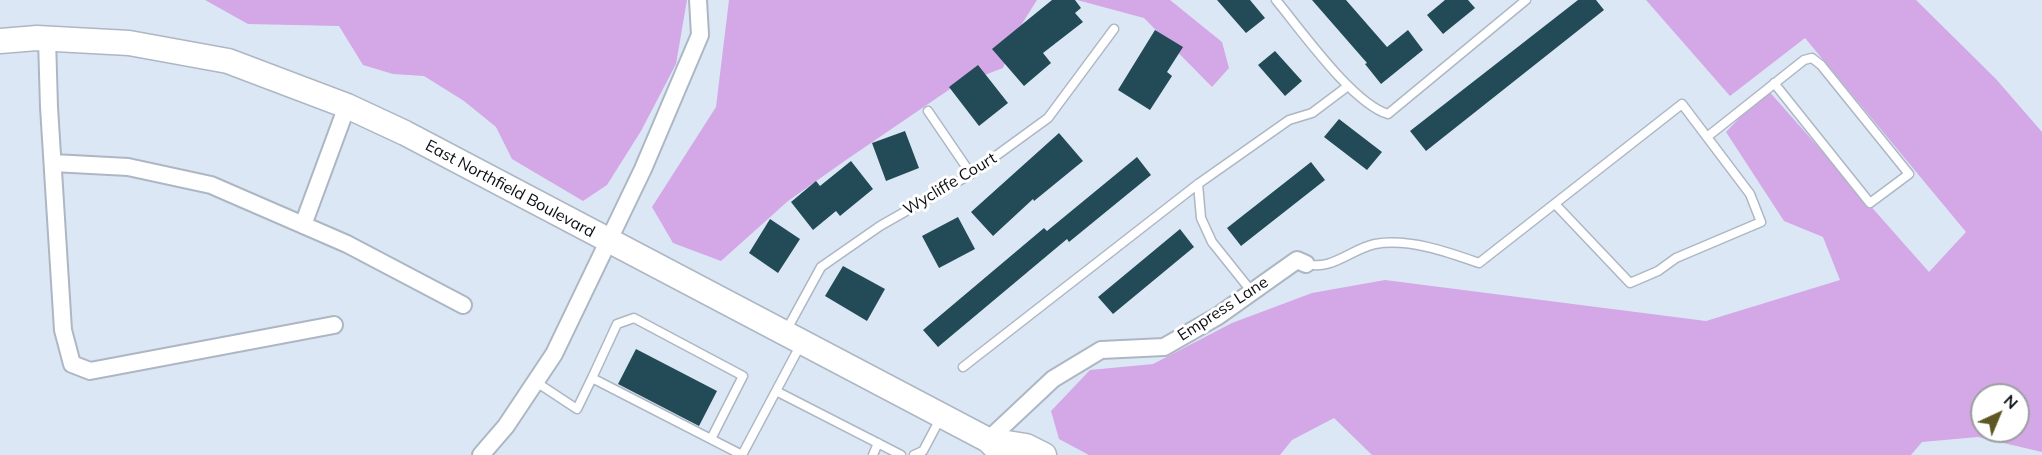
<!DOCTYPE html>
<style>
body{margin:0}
#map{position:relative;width:2042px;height:455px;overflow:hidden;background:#dce7f5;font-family:Mulish,sans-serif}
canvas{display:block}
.north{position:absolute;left:1970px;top:383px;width:60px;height:60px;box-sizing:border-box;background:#fff;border:2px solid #9d9ea0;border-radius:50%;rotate:44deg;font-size:16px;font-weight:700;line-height:24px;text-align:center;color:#0a0d12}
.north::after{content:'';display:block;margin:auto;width:21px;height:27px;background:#5e5723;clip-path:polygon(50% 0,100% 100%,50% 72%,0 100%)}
</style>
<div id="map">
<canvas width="2042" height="455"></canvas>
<div class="north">N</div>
</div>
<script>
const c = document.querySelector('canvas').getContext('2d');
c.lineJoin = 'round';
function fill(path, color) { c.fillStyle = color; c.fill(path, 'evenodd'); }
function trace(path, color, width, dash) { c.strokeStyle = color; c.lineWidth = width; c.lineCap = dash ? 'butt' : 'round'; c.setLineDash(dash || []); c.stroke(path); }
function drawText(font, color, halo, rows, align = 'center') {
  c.font = font + ' Mulish,sans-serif'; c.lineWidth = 6; c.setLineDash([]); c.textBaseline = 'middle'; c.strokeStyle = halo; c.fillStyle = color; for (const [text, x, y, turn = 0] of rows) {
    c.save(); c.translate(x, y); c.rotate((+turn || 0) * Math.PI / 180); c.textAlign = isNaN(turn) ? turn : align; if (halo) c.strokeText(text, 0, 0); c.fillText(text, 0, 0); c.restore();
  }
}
const green = new Path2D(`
 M 205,0 L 687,0 L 676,64 L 641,131 L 607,185 L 583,201 L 512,159 L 496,127 L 464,101 L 424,76 L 393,74 L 363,65 L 339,26 L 248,24 Z
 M 729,0 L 1037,0 L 1020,27 L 1003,68 L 953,87 L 846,160 L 788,201 L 721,261 L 673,243 L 652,207 L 716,107 Z
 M 1077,0 L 1170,0 L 1222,42 L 1229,68 L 1212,87 L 1144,18 Z
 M 1646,0 L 1916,0 L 1996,79 L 2042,132 L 2042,452 L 1978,437 L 1922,442 L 1911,455 L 1372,455 L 1334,418 L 1292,440 L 1280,455 L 1089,455 L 1059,439 L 1051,411 L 1090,370 L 1153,364 L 1232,323 L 1312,293 L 1385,280 L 1706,321 L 1840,280 L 1823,237 L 1784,221 L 1726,132 L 1767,89 L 1929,272 L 1966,232 L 1805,38 L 1730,96 ZM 1982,395 L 2018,395 L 2018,431 L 1982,431 Z`);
const building = new Path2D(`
 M 1052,0 L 1075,0 L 1081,8 L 1075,13 L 1083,22 L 1043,53 L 1051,63 L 1024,86 L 992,49 Z
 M 1217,0 L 1250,0 L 1265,18 L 1246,33 Z
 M 1312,0 L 1346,0 L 1387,47 L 1408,30 L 1423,50 L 1381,84 L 1365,64 L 1367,63 Z
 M 1445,0 L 1468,0 L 1475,8 L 1443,34 L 1427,15 Z
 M 1578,0 L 1596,0 L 1604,10 L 1426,151 L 1410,131 Z
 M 1155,30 L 1183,47 L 1167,72 L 1172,76 L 1150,110 L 1118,90 Z
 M 1275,51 L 1302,81 L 1285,96 L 1258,65 Z
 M 978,65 L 1008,103 L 979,126 L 949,87 Z
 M 1339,119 L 1382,152 L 1367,170 L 1324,137 Z
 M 905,131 L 919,168 L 886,181 L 872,143 Z
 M 1059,133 L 1083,161 L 1034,201 L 1033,199 L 993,236 L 971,212 Z
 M 1137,157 L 1151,175 L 1069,242 L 1067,239 L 938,347 L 923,330 L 1044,228 L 1047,231 Z
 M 851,161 L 873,189 L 840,216 L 836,211 L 813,230 L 791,202 L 816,181 L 820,186 Z
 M 1311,162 L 1325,180 L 1241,246 L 1227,228 Z
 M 958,217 L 975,249 L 939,268 L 922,236 Z
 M 770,219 L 800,239 L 778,273 L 749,253 Z
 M 1180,229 L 1194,247 L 1113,314 L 1098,297 Z
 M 843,266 L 885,289 L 867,321 L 825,296 Z
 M 636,349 L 717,391 L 699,426 L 618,384 Z`);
const lane = new Path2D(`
 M 1276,0 C 1301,30 1352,103 1388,114 L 1526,0
 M 928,111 L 971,174
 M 1707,137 L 1804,60 L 1812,58 L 1821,65 L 1909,174 L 1870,203 L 1774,83
 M 1198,184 L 1201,218 L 1212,242 L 1252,292
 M 1306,264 C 1332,271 1351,249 1375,244 C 1409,238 1448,252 1479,263 L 1682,104 L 1750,194 L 1761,222 L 1676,258 L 1658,271 L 1630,283 L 1555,204
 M 786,331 L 821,267 L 880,226 L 971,174 L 1048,118 L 1114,29
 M 963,367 L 1198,184 L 1289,120 L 1312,113 L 1348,86
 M 592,378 L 617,324 L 634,318 L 743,376 L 711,439
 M 536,382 L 577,409 L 592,378 L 742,455 L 801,344
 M 776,391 L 901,455
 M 873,455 L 878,443
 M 914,455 L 923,451 L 941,417`);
const street = new Path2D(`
 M 47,39 L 49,107 L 63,330 L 72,364 L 90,371 L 334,325
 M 53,163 L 128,167 L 211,185 L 347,244 L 463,305
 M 303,225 L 347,106
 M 988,440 L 1053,379 L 1101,350 L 1164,347 L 1218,316 L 1297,260 L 1306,264
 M 481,455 L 506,426 L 554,354 L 643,169 L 700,35 L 698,0`);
const secondary = new Path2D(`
 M 0,41 L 37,38 L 129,43 L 228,61 L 347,106 L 405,133 L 988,440 L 1003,455
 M 988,440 L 1026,446 L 1044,455`);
const streetNames = [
 ["Wycliffe Court",950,184,-31],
 ["East Northfield Boulevard",510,189,28],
 ["Empress Lane",1223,309,-33]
];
fill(green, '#d4a7e7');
fill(building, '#224a57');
trace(lane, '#adb7c4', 11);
trace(street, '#adb7c4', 20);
trace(secondary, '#adb7c4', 27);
trace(lane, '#fff', 8);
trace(street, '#fff', 16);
trace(secondary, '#fff', 24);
drawText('16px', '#0a0d12', '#fff', streetNames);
</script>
